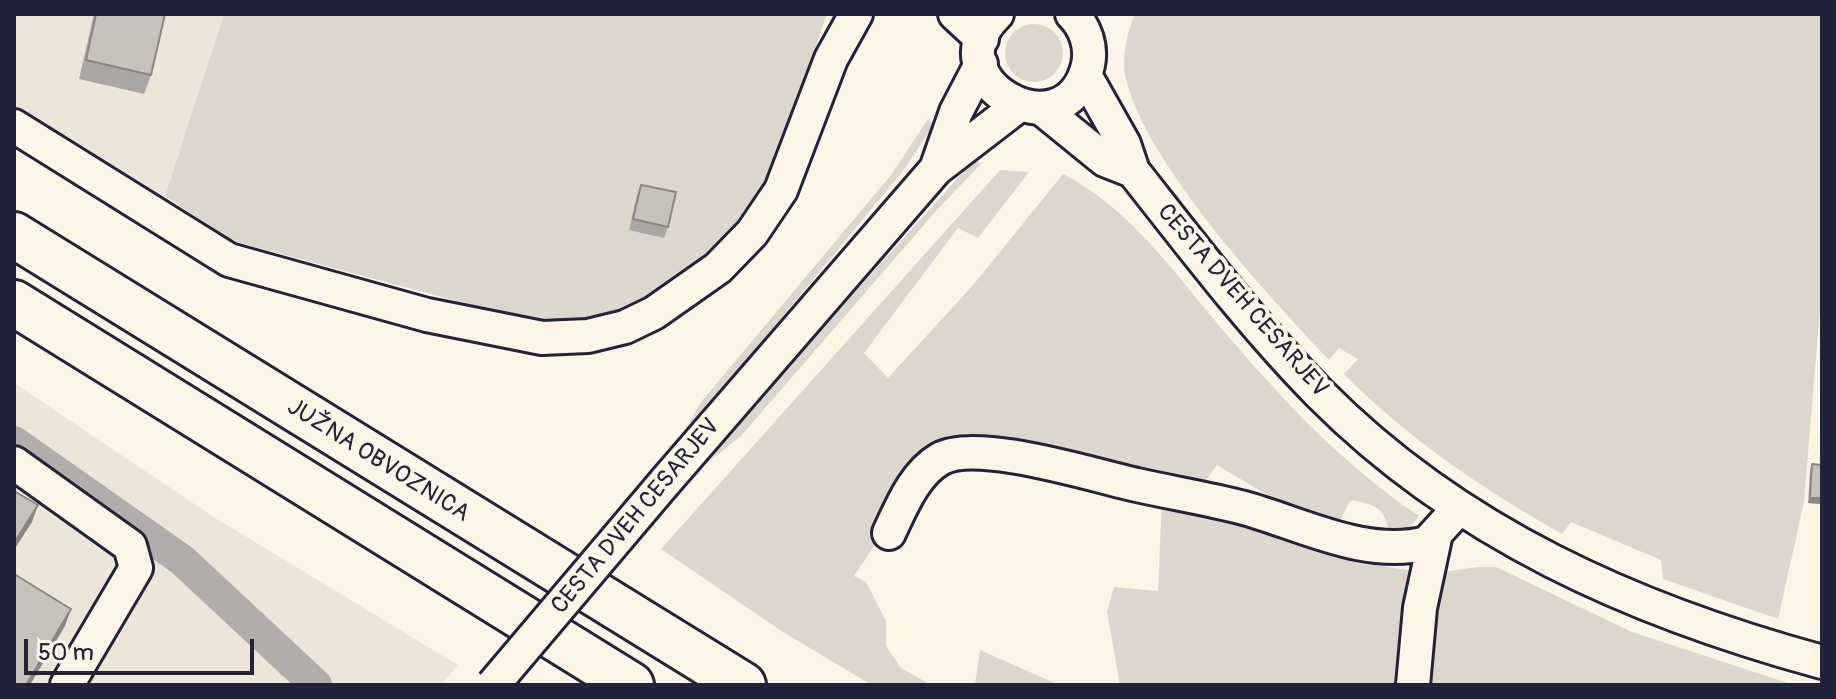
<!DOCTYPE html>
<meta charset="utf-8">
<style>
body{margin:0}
#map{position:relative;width:1836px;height:699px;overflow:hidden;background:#fcf5e5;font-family:Pangolin,sans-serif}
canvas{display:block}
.frame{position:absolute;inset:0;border:16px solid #22223b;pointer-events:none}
.scale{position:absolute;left:24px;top:639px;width:230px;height:36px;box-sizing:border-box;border:4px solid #22223b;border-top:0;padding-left:10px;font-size:24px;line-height:28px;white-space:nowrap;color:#22223b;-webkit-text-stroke:6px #fcf5e5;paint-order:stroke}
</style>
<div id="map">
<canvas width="1836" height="699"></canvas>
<div class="frame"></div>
<div class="scale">50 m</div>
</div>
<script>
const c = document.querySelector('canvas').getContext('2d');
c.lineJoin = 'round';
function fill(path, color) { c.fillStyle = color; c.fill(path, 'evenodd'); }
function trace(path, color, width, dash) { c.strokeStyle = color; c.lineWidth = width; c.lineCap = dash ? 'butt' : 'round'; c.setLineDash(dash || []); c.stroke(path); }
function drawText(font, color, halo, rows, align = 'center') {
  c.font = font + ' Pangolin,sans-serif'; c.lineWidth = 8; c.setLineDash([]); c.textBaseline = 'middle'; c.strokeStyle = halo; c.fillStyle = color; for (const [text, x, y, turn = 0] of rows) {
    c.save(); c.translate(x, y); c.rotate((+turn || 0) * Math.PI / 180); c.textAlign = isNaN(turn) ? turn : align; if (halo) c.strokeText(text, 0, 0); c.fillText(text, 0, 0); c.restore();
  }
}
const built = new Path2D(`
 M 14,14 L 224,14 L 165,196 L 146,230 L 14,146 Z
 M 14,383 L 217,519 L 458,665 L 441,685 L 14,685 Z`);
const green = new Path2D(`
 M 224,14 L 827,14 L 769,182 L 745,218 L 694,269 L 626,309 L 581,324 L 520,318 L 233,241 L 165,196 Z
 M 1135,14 L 1822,14 L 1822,285 L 1804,502 L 1778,619 L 1663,579 L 1661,560 L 1571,522 L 1562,534 C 1483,489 1408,439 1344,374 L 1358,359 L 1339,348 L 1329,360 C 1266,293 1149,167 1126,80 C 1121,60 1127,32 1135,14 Z
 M1005 53a29 29 0 1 1 58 0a29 29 0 1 1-58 0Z
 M 928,119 L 934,125 L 903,171 L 677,444 L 701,402 L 891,175 Z
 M 975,159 L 981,164 L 937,210 L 741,436 L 707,463 L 782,373 Z
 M 1000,170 L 1029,172 L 978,238 L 958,228 L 864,353 L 888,378 L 974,284 L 1063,174 C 1132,209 1178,278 1228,336 C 1285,403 1345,466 1419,516 C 1411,528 1403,531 1389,531 C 1383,506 1375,505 1351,500 L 1339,522 L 1274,499 L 1217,465 L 1204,483 L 1148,470 L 1141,480 L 1030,451 L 923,473 L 854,576 L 866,582 L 886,621 L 886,646 L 901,668 L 931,685 L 872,685 L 783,632 L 661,549 Z
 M 1162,499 C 1240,523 1351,568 1429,572 C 1452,573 1473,565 1496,567 L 1632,632 L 1794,685 L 1120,685 L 1107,612 L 1114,587 L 1158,591 Z
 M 980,650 L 1059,685 L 975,685 Z`);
const canal = new Path2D(`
 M 14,442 L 182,560 L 316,685`);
const minor = new Path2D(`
 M 955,14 L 982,39
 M 997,14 C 928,79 1066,158 1088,65 C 1092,46 1085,27 1072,14
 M 1085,75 L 1124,144 L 1133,171 C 1193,247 1252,325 1320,394 C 1459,534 1635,611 1822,662
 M 1041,108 L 1105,160 L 1133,171
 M 14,126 L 229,260 L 427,315 L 542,338 L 588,336 L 625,327 L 654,313 L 718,268 L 752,233 L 781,190 L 831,59 L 856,14
 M 936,169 L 956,112 L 981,64
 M 14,463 L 130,546 L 136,568 L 67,685
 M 665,482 L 936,169 L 1018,106
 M 889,533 C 901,508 914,474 940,459 C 977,438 1095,476 1137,485 C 1173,493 1209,499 1244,508 C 1302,524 1366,559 1427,543 L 1459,508
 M 1413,685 L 1420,608 L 1435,538`);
const highway = new Path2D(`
 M 14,235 L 743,685
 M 14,303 L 631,685`);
const minorBridge = new Path2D(`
 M 493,685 L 665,482`);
const wall = new Path2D(`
 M 94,14 L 165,14 L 151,75 L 144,94 L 79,79 Z
 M 641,185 L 668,227 L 664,238 L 629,230 L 637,195 Z
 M 1812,464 L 1822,504 L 1808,503 L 1810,470 Z`);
const shadedWall = new Path2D(`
 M 1810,498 L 1822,498 L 1822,504 L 1808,503 Z
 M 38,505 L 32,522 L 14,550 L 14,543 Z
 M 71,609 L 65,626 L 30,685 L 26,685 Z`);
const building = new Path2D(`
 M 96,14 L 165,14 L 151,75 L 86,60 Z
 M 641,185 L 676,192 L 668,227 L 633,219 Z
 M 1812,464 L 1822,465 L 1822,498 L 1810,498 Z
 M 14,491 L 38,505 L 14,543 Z
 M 14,574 L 71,609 L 26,685 L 14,685 Z`);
const streetNames = [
 ["CESTA DVEH CESARJEV",1242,301,49],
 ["JUŽNA OBVOZNICA",378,461,32],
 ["CESTA DVEH CESARJEV",636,517,-50]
];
fill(built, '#ece5d8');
fill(green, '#dcd6cc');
trace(canal, '#b2adab', 32);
trace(minor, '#22223b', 38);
trace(highway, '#22223b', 50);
trace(minor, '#fcf5e5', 32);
trace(highway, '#fcf5e5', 44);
trace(minorBridge, '#22223b', 38, []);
trace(minorBridge, '#fcf5e5', 32);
fill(wall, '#aaa6a1');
fill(shadedWall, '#8b8783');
fill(building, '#c6c1bb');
trace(building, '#8b8783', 2);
drawText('24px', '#22223b', '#fcf5e5', streetNames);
</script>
